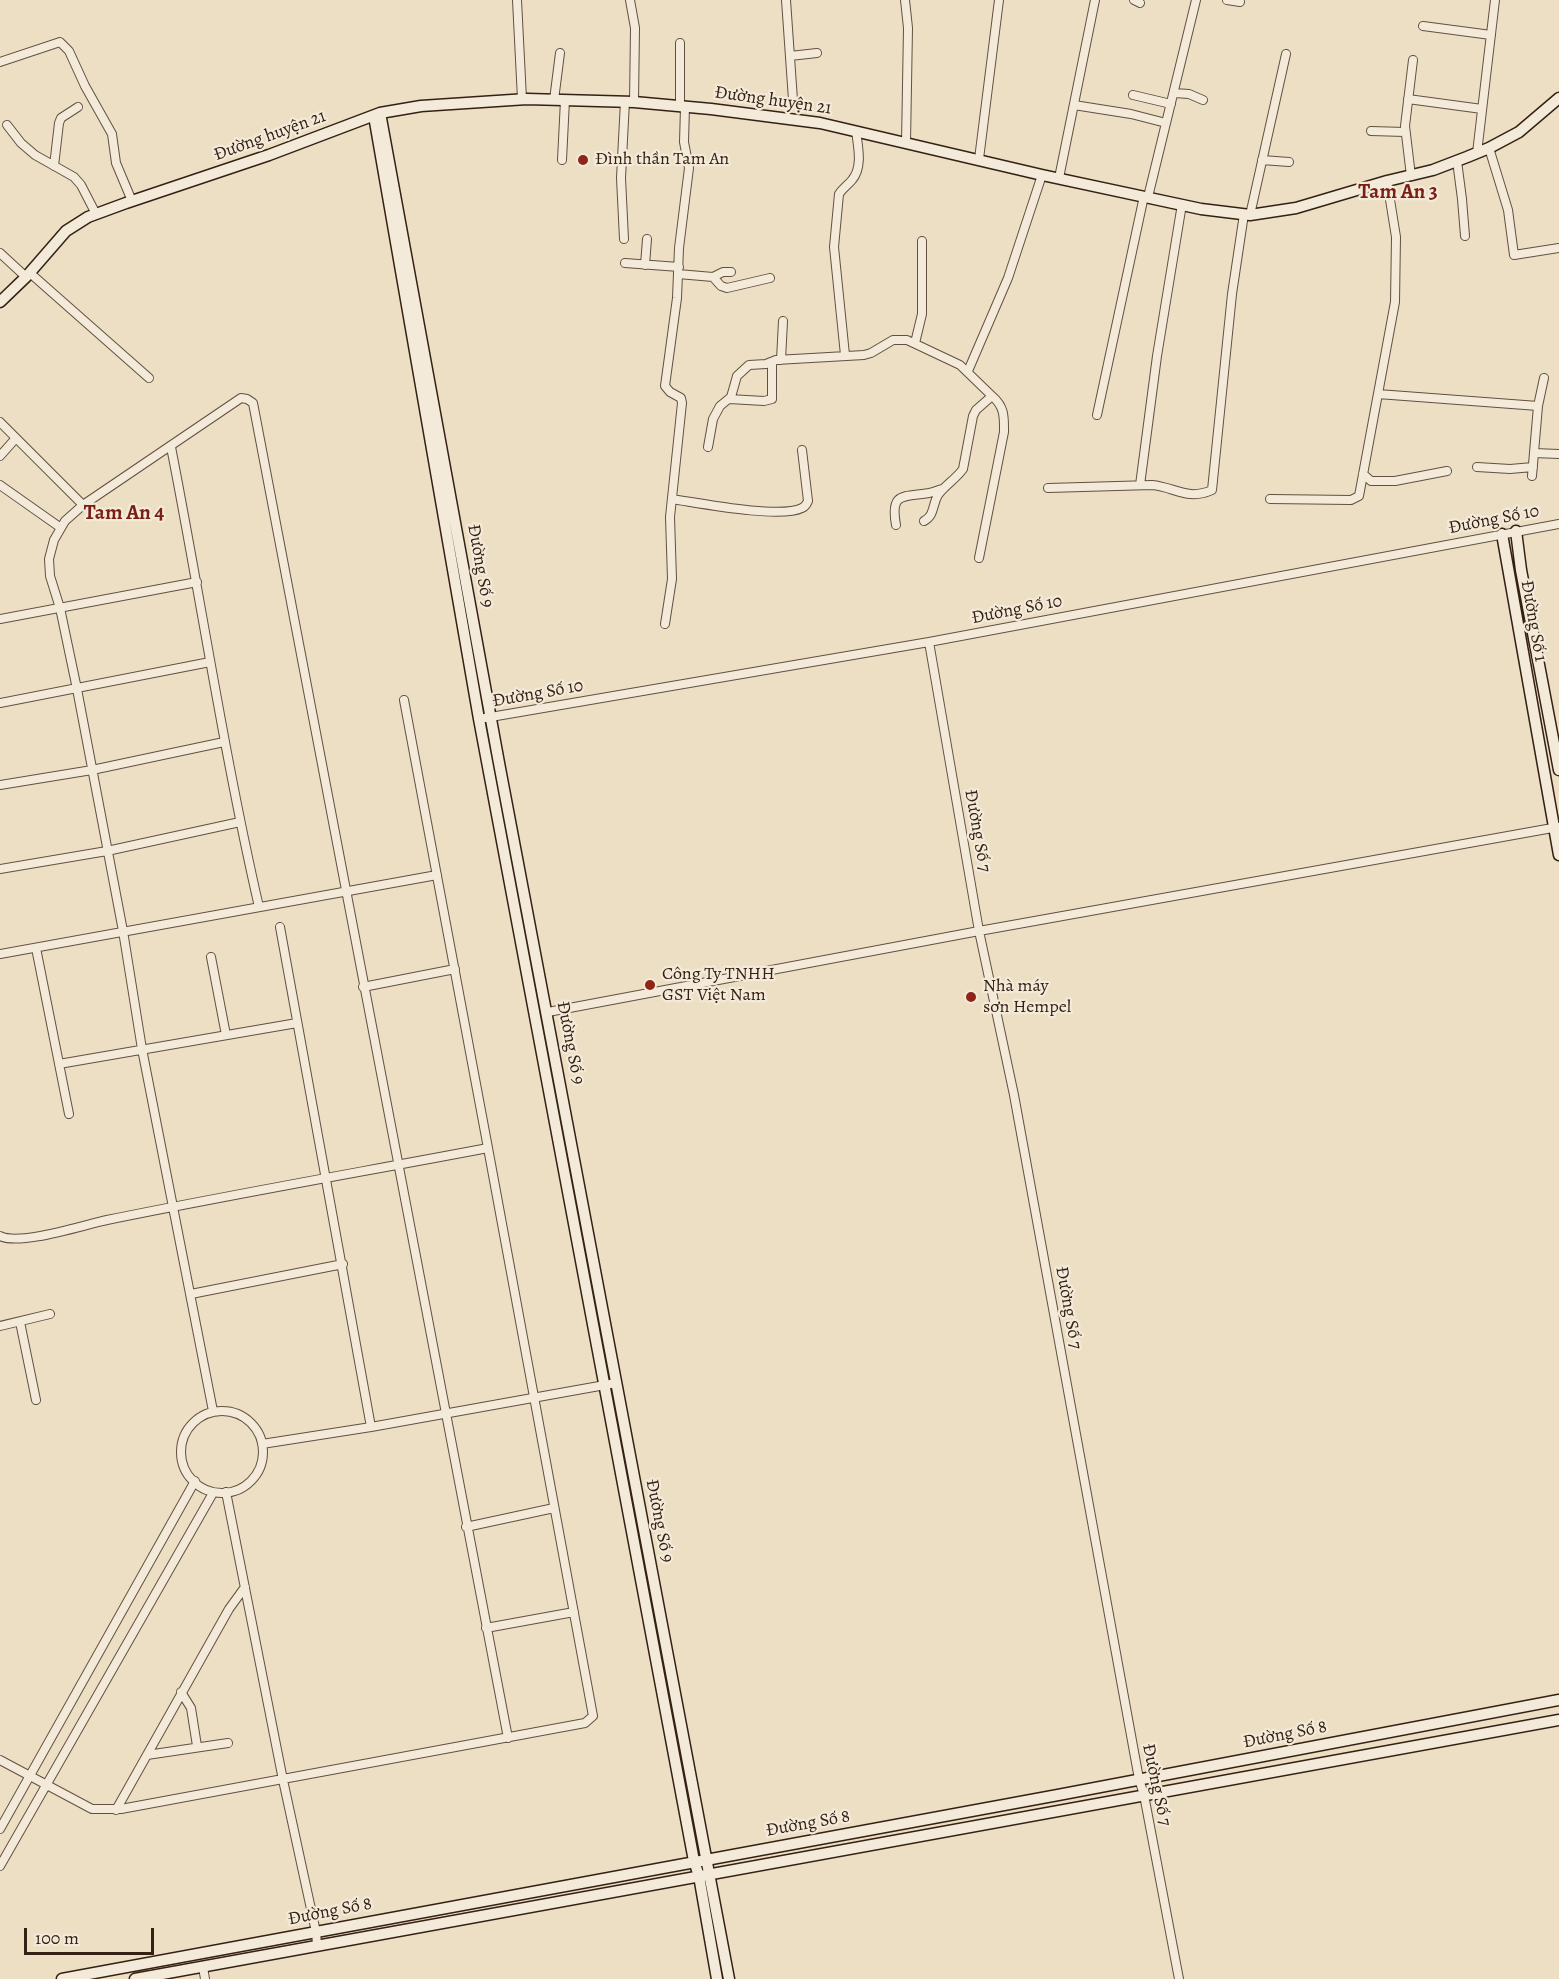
<!DOCTYPE html>
<meta charset="utf-8">
<style>
body{margin:0}
#map{position:relative;width:1559px;height:1979px;overflow:hidden;background:#ecdfc4;font-family:Alegreya,serif}
canvas{display:block}
.scale{position:absolute;left:24px;top:1928px;width:130px;height:27px;box-sizing:border-box;border:3px solid #352014;border-top:0;padding-left:8px;font-size:18px;line-height:21px;white-space:nowrap;color:#352014;-webkit-text-stroke:4px #f3ead9;paint-order:stroke}
</style>
<div id="map">
<canvas width="1559" height="1979"></canvas>
<div class="scale">100 m</div>
</div>
<script>
const c = document.querySelector('canvas').getContext('2d');
c.lineJoin = 'round';
function trace(path, color, width, dash) { c.strokeStyle = color; c.lineWidth = width; c.lineCap = dash ? 'butt' : 'round'; c.setLineDash(dash || []); c.stroke(path); }
function drawText(font, color, halo, rows, align = 'center') {
  c.font = font + ' Alegreya,serif'; c.lineWidth = 4.5; c.setLineDash([]); c.textBaseline = 'middle'; c.strokeStyle = halo; c.fillStyle = color; for (const [text, x, y, turn = 0] of rows) {
    c.save(); c.translate(x, y); c.rotate((+turn || 0) * Math.PI / 180); c.textAlign = isNaN(turn) ? turn : align; if (halo) c.strokeText(text, 0, 0); c.fillText(text, 0, 0); c.restore();
  }
}
const street = new Path2D(`
 M 517,0 L 522,99
 M 630,0 L 635,28 L 634,102
 M 786,0 L 793,100
 M 905,0 L 908,28 L 906,143
 M 1134,0 L 1140,3
 M 1227,0 L 1240,2
 M 1423,26 L 1491,35
 M 680,43 L 680,106
 M 790,56 L 817,53
 M 0,62 L 60,42 L 69,51 L 85,86 L 112,134 L 116,163 L 132,201
 M 1174,93 L 1189,94 L 1203,100
 M 1133,95 L 1171,104
 M 1408,99 L 1482,109
 M 554,100 L 560,53
 M 1074,105 L 1131,114 L 1166,123
 M 7,125 L 21,143 L 35,155 L 74,177 L 81,185 L 96,214
 M 1371,131 L 1405,132
 M 1489,148 L 1508,210 L 1514,255 L 1559,248
 M 1477,153 L 1495,0
 M 979,159 L 999,0
 M 562,160 L 565,100
 M 1262,160 L 1289,162
 M 1457,161 L 1462,199 L 1465,236
 M 54,166 L 59,123 L 61,118 L 78,107
 M 1411,176 L 1405,126 L 1413,60
 M 1059,178 L 1095,0
 M 1148,197 L 1196,0
 M 1250,215 L 1286,54
 M 624,239 L 621,178 L 625,101
 M 0,253 L 26,277
 M 625,263 L 679,267
 M 645,265 L 647,239
 M 30,273 L 149,378
 M 678,274 L 713,277 L 723,272 L 731,272
 M 713,277 L 721,286 L 727,288 L 770,278
 M 915,343 L 922,314 L 922,241
 M 845,355 L 834,247 L 839,194 C 843,188 848,185 852,180 C 863,167 858,147 856,131
 M 781,360 L 783,321
 M 968,371 L 1008,278 L 1042,175
 M 1378,394 L 1538,406
 M 729,399 L 764,401 L 772,399 L 772,362
 M 1097,415 L 1144,196
 M 0,422 L 83,505
 M 171,447 C 201,600 224,755 259,907
 M 708,447 L 713,419 L 720,406 L 731,397 L 737,376 L 749,365 L 766,364 L 776,360 L 864,355 L 871,353 L 893,340 L 907,340 L 960,365 L 992,396 L 976,410 L 973,416 L 963,469 C 956,479 945,485 938,495 C 932,505 935,515 924,521
 M 1534,453 L 1559,454
 M 0,456 L 16,438
 M 1477,467 L 1510,469 L 1533,467
 M 1363,474 L 1371,481 L 1395,481 L 1447,471
 M 1532,476 L 1538,406 L 1544,378
 M 0,485 L 61,528
 M 1140,485 L 1157,356 L 1182,204
 M 1048,488 L 1152,485 C 1175,487 1187,501 1212,490 L 1232,294 L 1244,214
 M 672,499 C 699,503 780,519 802,508 C 806,506 806,505 808,501 L 802,450
 M 1270,499 L 1351,500 L 1359,496 L 1395,302 L 1396,237 L 1387,181
 M 896,525 C 890,492 903,497 929,493 C 934,492 938,490 943,489
 M 979,558 L 1004,432 C 1004,417 1005,407 992,396
 M 0,619 L 197,582
 M 665,624 L 672,579 L 670,517 L 682,403 L 681,398 L 670,392 L 665,386 L 677,298 L 679,248 L 689,168 L 684,142 L 685,107
 M 929,642 L 979,931 L 1014,1095 L 1139,1779 L 1144,1795 L 1179,1979
 M 404,700 L 488,1148
 M 0,703 L 210,662
 M 479,719 L 929,642 L 1559,524
 M 0,785 L 92,770 L 224,742
 M 0,869 L 107,851 L 240,822
 M 280,927 L 371,1427
 M 36,948 L 69,1114
 M 0,954 L 437,875
 M 211,957 L 226,1035
 M 363,987 L 455,969
 M 548,1012 L 979,931 L 1558,827
 M 59,1064 L 297,1023
 M 0,1236 C 20,1246 83,1225 107,1220 C 234,1194 361,1172 488,1148 L 593,1716 L 585,1723 L 121,1809 L 92,1809 L 0,1760
 M 191,1294 L 343,1264
 M 20,1322 L 36,1400
 M 0,1326 L 50,1314
 M181 1452a41 41 0 1 1 82 0a41 41 0 1 1-82 0Z
 M 213,1411 L 142,1049 L 123,931 L 77,689 L 60,608 L 50,576 L 49,559 L 54,540 L 65,521 L 83,505 L 241,398 L 247,399 L 253,403 L 508,1738
 M 262,1444 L 371,1427 L 616,1383
 M 226,1492 L 283,1780 L 316,1932 L 317,1945
 M 466,1527 L 554,1508
 M 486,1628 L 574,1612
 M 181,1692 L 191,1708 L 197,1746
 M 147,1755 L 228,1743
 M 116,1810 L 229,1609 L 245,1587
 M 0,1829 L 195,1481
 M 0,1866 L 213,1493
 M 203,1967 L 205,1979`);
const secondary = new Path2D(`
 M 380,113 L 499,763 L 729,1979
 M 374,116 L 479,719 L 694,1861 L 699,1876 L 717,1979
 M 0,302 L 26,277 L 66,231 L 88,217 L 126,203 L 269,155 L 380,113 L 421,106 L 527,99 L 634,102 L 711,109 L 820,123 L 1042,175 L 1201,209 L 1250,215 L 1296,208 L 1387,181 L 1433,170 L 1467,157 L 1489,148 L 1519,132 L 1559,98
 M 1516,531 L 1521,570 L 1559,770
 M 1502,534 L 1559,855
 M 62,1979 L 1058,1795 L 1559,1700
 M 135,1979 L 1559,1720`);
const markers = [
 [583,160,6,"#8f2418"],
 [650,985,6,"#8f2418"],
 [971,997,6,"#8f2418"]
];
const streetNames = [
 ["Đường huyện 21",773,101,8],
 ["Đường huyện 21",270,136,-20],
 ["Đường Số 10",1494,520,-11],
 ["Đường Số 9",480,566,80],
 ["Đường Số 10",1017,610,-11],
 ["Đường Số 1",1533,621,80],
 ["Đường Số 10",538,694,-10],
 ["Đường Số 7",977,831,80],
 ["Đường Số 9",570,1043,79],
 ["Đường Số 7",1068,1308,80],
 ["Đường Số 9",659,1521,79],
 ["Đường Số 8",1285,1735,-11],
 ["Đường Số 7",1156,1785,78],
 ["Đường Số 8",808,1824,-10],
 ["Đường Số 8",330,1912,-11]
];
const poiNames = [
 ["Đình thần Tam An",595,160],
 ["Công Ty TNHH",662,975],
 ["GST Việt Nam",662,996],
 ["Nhà máy",983,987],
 ["sơn Hempel",983,1008]
];
const quarterNames = [
 ["Tam An 3",1398,193],
 ["Tam An 4",124,514]
];
trace(street, '#635040', 10);
trace(secondary, '#352014', 13);
trace(street, '#f3ead9', 8);
trace(secondary, '#f3ead9', 10);
for (const [x, y, r, color] of markers) { const dot = new Path2D(); dot.arc(x, y, r, 0, 2 * Math.PI); c.fillStyle = color; c.fill(dot); trace(dot, '#f3ead9', 2); }
drawText('18px', '#352014', '#f3ead9', streetNames);
drawText('18px', '#352014', '#f3ead9', poiNames, 'left');
drawText('bold 21px', '#7a1f14', '#f3ead9', quarterNames);
</script>
